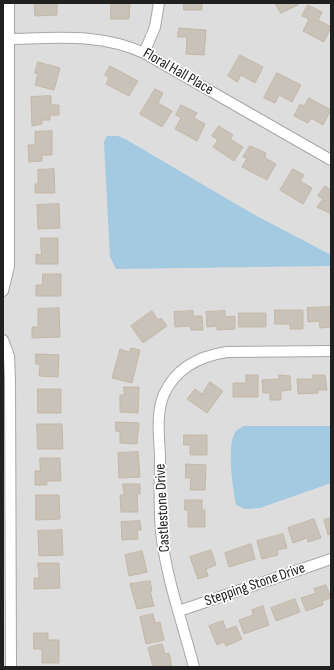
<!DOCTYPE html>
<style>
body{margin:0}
#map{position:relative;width:334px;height:670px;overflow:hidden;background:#f1efe6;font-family:"Sofia Sans Condensed",sans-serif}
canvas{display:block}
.frame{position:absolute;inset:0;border:4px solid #202020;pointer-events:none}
</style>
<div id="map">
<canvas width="334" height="670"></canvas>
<div class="frame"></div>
</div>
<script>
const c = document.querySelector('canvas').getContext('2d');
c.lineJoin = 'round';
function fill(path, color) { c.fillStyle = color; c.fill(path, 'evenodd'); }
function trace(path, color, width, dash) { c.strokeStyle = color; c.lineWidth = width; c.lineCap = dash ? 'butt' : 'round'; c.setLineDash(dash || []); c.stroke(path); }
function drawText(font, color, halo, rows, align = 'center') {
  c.font = font + ' "Sofia Sans Condensed",sans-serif'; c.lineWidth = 3.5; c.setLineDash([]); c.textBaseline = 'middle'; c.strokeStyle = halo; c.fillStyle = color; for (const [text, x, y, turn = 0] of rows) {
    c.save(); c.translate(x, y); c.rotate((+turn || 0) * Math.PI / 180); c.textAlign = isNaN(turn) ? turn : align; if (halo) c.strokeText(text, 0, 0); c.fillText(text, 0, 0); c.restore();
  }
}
const residential = new Path2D(`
 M 3,3 L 331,3 L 331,667 L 3,667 Z`);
const water = new Path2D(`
 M 107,136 L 118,136 L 127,140 L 253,214 L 331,255 L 331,266 L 116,269 L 110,257 L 104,142 Z
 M 244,426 L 331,426 L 331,483 L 260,508 L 245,509 L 236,505 C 233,490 226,444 236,431 C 238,429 242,427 244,426 Z`);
const building = new Path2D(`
 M 37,3 L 57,3 L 57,15 L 35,16 L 34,5 L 37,5 Z
 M 111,3 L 130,3 L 129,19 L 111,19 Z
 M 184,3 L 202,3 L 202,10 L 184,10 Z
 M 275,3 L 297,3 L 298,5 L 281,13 Z
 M 308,5 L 322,12 L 318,20 L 331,27 L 324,42 L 303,31 L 309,19 L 302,16 Z
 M 179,28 L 206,30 L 204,55 L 186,54 L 187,37 L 178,37 Z
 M 240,55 L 263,67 L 255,83 L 241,75 L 237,82 L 228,76 Z
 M 38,62 L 60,68 L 54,90 L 35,85 L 38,73 L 35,73 Z
 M 110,66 L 138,81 L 129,96 L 106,84 L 109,78 L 105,75 Z
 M 277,73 L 301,85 L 292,102 L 279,95 L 275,103 L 264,98 Z
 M 155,89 L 163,93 L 158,103 L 172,111 L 162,127 L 140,114 Z
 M 51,96 L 51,105 L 59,105 L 59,115 L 50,115 L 50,120 L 42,120 L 42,124 L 32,126 L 31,97 Z
 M 309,98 L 331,110 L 323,125 L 311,118 L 308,123 L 294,116 L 300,104 L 304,106 Z
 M 181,105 L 197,113 L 194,118 L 205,124 L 197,141 L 175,129 L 181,118 L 176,115 Z
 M 219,126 L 233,135 L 230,139 L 243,147 L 234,161 L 213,147 L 218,140 L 212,136 Z
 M 52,131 L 52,155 L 42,155 L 42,161 L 29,162 L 28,145 L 35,145 L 35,132 Z
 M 250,146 L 266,153 L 265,158 L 276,164 L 267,180 L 242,167 L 247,158 L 243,157 Z
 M 54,169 L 55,193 L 35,193 L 35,184 L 38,184 L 38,170 Z
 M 293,169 L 304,175 L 300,181 L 312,188 L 303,204 L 280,190 Z
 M 325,186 L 331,190 L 331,214 L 317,207 L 323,199 L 318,196 Z
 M 59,204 L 60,228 L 38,229 L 37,205 Z
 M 41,238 L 58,238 L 58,264 L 36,264 L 36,254 L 41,255 Z
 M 43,274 L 61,274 L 61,296 L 36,296 L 36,285 L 42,285 Z
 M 331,307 L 331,327 L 320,328 L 319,321 L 308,322 L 307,308 Z
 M 59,308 L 60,337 L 32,338 L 32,327 L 38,327 L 38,309 Z
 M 275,310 L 303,310 L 303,329 L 290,329 L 290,324 L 275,324 Z
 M 152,311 L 158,320 L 161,318 L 167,326 L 143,343 L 131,326 Z
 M 193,311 L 193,316 L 202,316 L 203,330 L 191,330 L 190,326 L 175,327 L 174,312 Z
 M 225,311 L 225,317 L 235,316 L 235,329 L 217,330 L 217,326 L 207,327 L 206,312 Z
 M 239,313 L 266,313 L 266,327 L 239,327 Z
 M 131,348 L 140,350 L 132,383 L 112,378 L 120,349 L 129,352 Z
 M 36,354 L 59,355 L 58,377 L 39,376 L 40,364 L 36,364 Z
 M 246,375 L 258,375 L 258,397 L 233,397 L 233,383 L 246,383 Z
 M 279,375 L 290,376 L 291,390 L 281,391 L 281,400 L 270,400 L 270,393 L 263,393 L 262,380 L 279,379 Z
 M 313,375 L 325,375 L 327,390 L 318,390 L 318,393 L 298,394 L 297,379 L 313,379 Z
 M 210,382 L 223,391 L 207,413 L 187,399 L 195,389 L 202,394 Z
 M 124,387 L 139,387 L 138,413 L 120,412 L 120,395 L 124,395 Z
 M 38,389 L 61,389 L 61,413 L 38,413 Z
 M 116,422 L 139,423 L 137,444 L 120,443 L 120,432 L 116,431 Z
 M 37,424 L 62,424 L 63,449 L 38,449 Z
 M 184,435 L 207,435 L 207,455 L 190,455 L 190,445 L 184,445 Z
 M 138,452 L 140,477 L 119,478 L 118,453 Z
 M 40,458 L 60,458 L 61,481 L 47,481 L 47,485 L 35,485 L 35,471 L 40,471 Z
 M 186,464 L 206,465 L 205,490 L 190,490 L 191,478 L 186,478 Z
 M 123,484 L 140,484 L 140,494 L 137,494 L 138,512 L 121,512 L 120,495 L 124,495 Z
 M 36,495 L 59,495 L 60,519 L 36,520 Z
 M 185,500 L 202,500 L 202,510 L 205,510 L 205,527 L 188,527 L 188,510 L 185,510 Z
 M 331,518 L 331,534 L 328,535 L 324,520 Z
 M 314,519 L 321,538 L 308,542 L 307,538 L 293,543 L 288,528 Z
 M 140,521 L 141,530 L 137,530 L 138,539 L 122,540 L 121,522 Z
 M 62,530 L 63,555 L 39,556 L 38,531 Z
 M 283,534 L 287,548 L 277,550 L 278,555 L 262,559 L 257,541 Z
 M 251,544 L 255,559 L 229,567 L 225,553 Z
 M 211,550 L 216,565 L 206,569 L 208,576 L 198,579 L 190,557 Z
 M 142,551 L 147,572 L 129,576 L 125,555 Z
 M 38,563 L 59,563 L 60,588 L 34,589 L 34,578 L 39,578 Z
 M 150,581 L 152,591 L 150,591 L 154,606 L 137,609 L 130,584 Z
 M 326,585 L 331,598 L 322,601 L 323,605 L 306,611 L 301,598 L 316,593 L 314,589 Z
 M 295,599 L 300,612 L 276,621 L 271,608 Z
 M 263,606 L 269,625 L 244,634 L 239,620 L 253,615 L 252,610 Z
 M 153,614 L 155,623 L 160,622 L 164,640 L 146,644 L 140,617 Z
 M 223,621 L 226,630 L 236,626 L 242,639 L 226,646 L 224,642 L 217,645 L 209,626 Z
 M 34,633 L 48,633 L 48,640 L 59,640 L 59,663 L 42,663 L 42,649 L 34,649 Z
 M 162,644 L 165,654 L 169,653 L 172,667 L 153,667 L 148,648 Z`);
const street = new Path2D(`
 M 9,39 C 57,38 100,33 144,53 L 331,160
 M 144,53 L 155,27 L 159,3
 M 3,291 L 9,266 L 9,3
 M 3,340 L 9,356 L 10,380 L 11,667
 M 179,611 L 331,559
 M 194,667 C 183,625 168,583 162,540 C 158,512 160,483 160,455 C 159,435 156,413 164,394 C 176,368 200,356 227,352 L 331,351`);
const streetNames = [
 ["Floral Hall Place",178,72,30],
 ["Castlestone Drive",163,508,-93],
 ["Stepping Stone Drive",255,585,-19]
];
fill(residential, '#dedddd');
fill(water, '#a3cae1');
fill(building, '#c9c2b8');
trace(building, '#c4b8a7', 1);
trace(street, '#a7a7a7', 12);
trace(street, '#fff', 10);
drawText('15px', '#202020', '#fff', streetNames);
</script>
